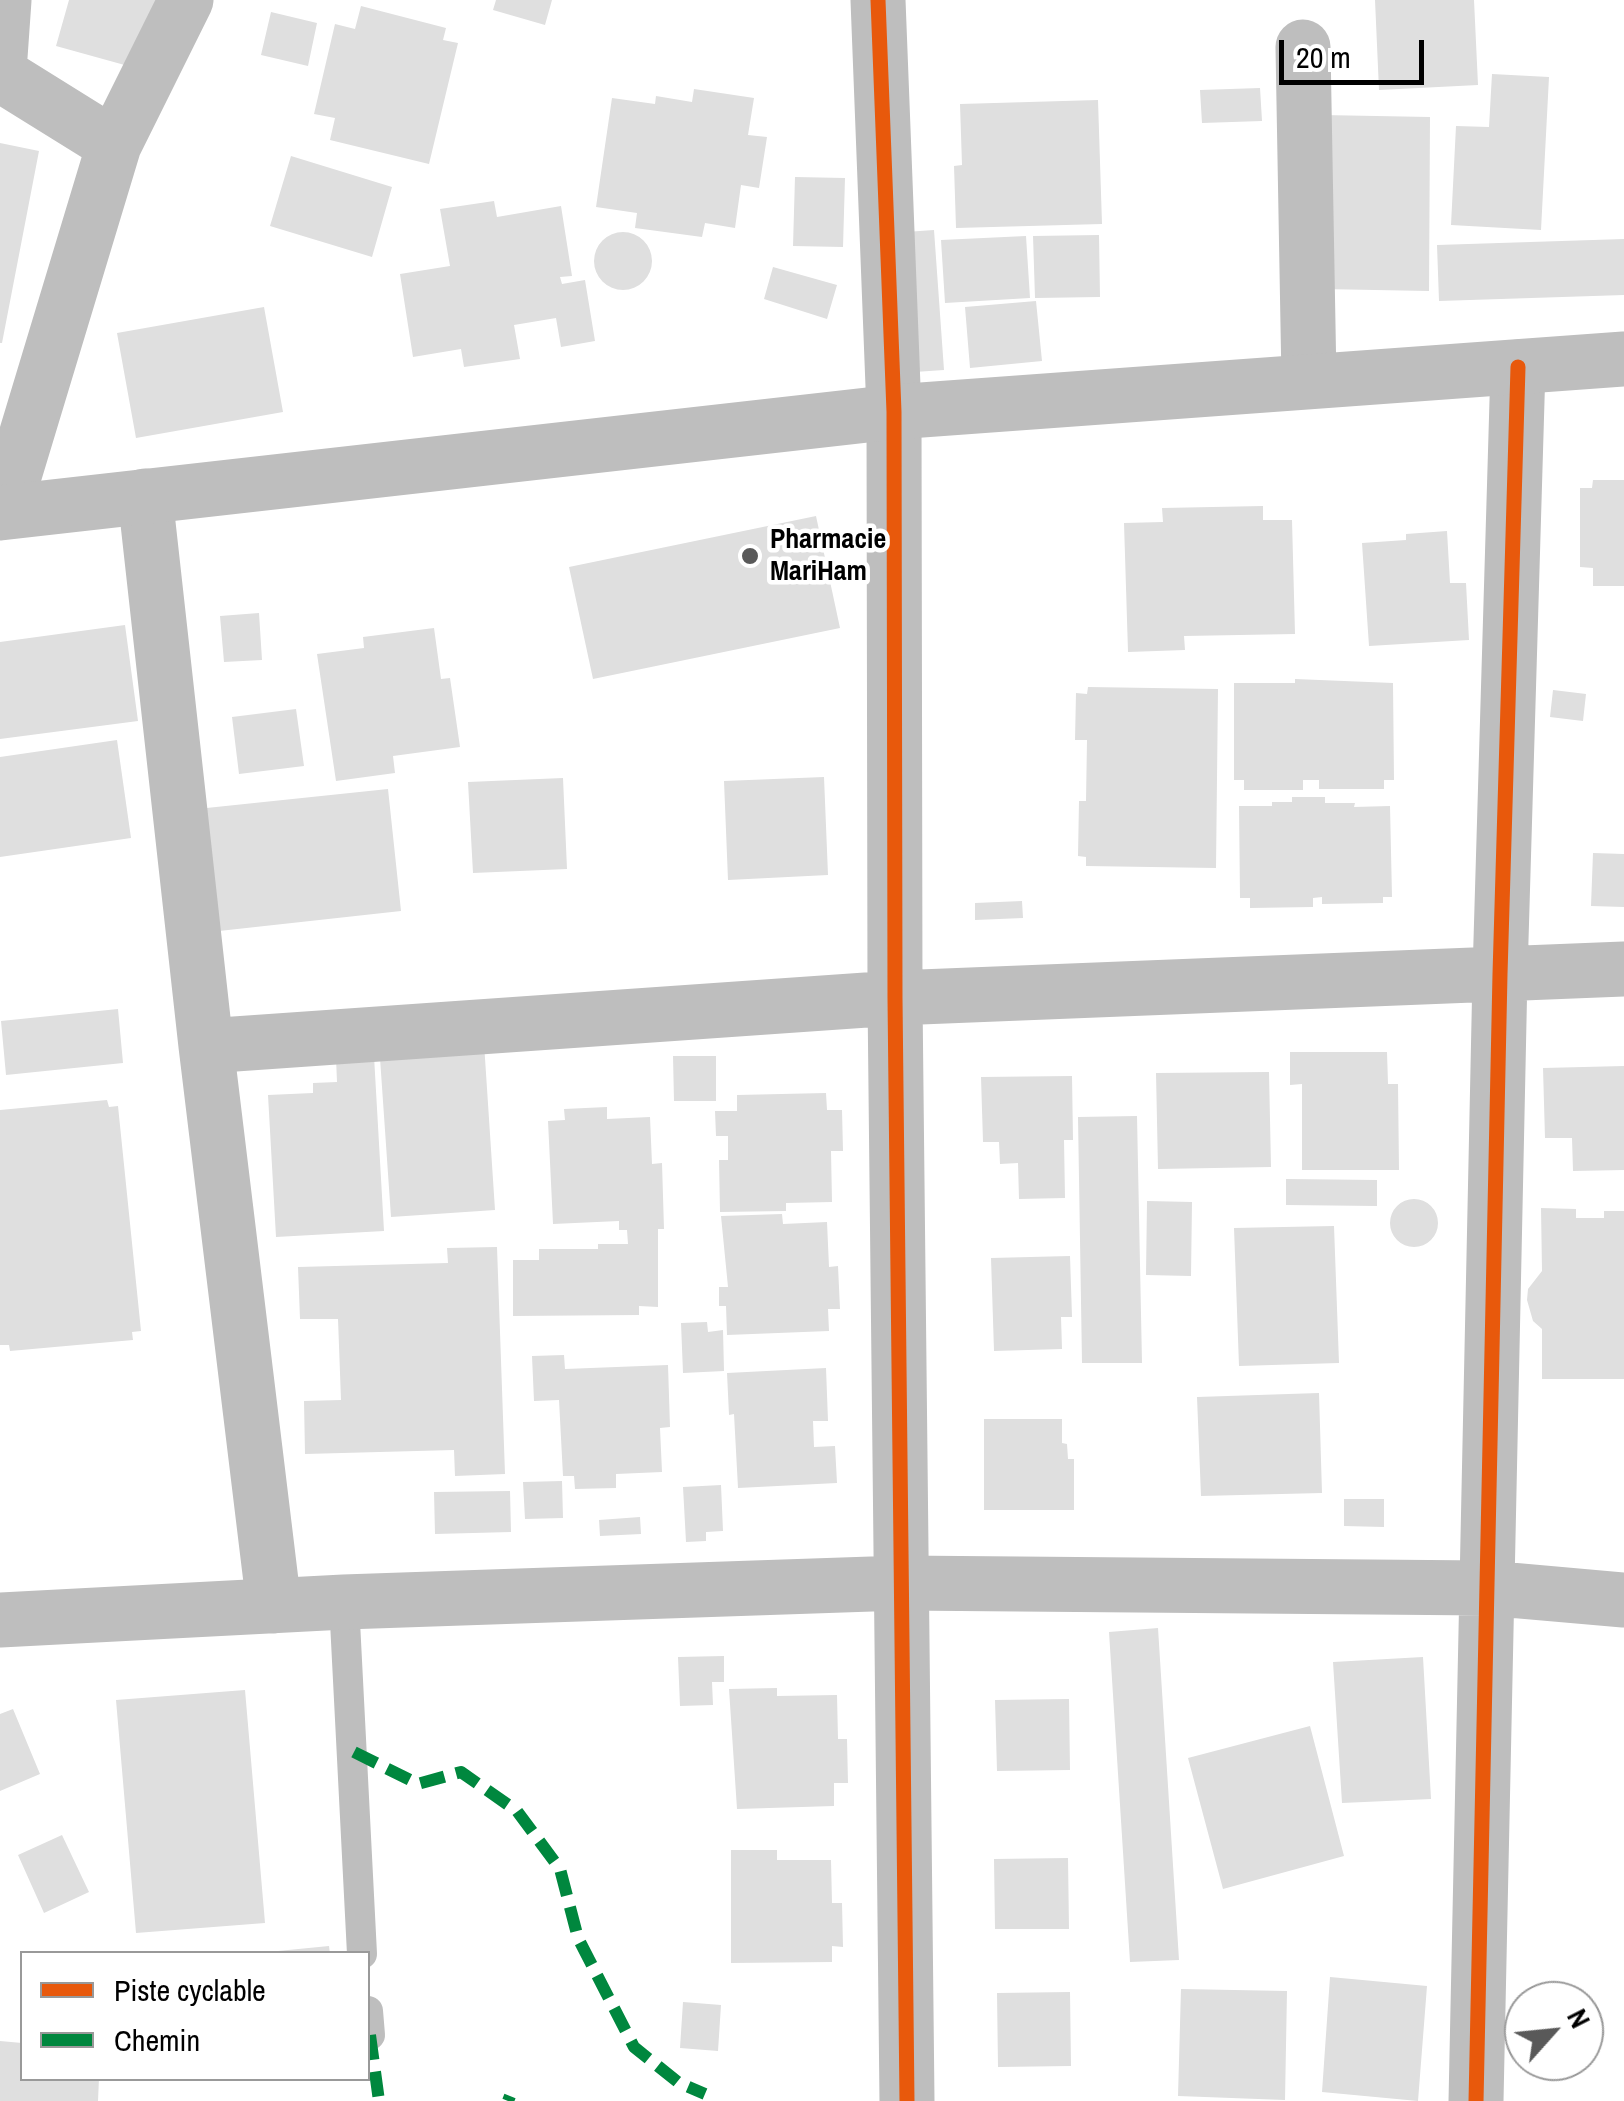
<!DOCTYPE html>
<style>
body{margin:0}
#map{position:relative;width:1624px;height:2101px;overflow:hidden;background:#fff;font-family:"Archivo Narrow",sans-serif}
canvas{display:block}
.legend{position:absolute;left:20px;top:1951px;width:350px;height:130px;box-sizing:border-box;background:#fff;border:2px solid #999;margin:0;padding:12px 18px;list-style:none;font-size:30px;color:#000}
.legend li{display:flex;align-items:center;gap:20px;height:50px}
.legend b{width:50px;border:2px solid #999}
.north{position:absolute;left:1504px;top:1981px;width:100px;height:100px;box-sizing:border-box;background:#fff;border:2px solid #999;border-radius:50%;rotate:63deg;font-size:28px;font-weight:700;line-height:40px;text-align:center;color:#000}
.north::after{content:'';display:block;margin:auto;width:35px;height:45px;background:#595959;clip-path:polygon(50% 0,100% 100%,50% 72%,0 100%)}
.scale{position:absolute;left:1279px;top:40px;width:145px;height:45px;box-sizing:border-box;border:5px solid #000;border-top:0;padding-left:12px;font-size:30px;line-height:35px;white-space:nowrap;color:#000;-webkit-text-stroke:8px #fff;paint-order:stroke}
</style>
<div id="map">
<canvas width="1624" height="2101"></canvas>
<ul class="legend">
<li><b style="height:12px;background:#e8590c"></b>Piste cyclable</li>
<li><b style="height:12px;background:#00873e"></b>Chemin</li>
</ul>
<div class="north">N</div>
<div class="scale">20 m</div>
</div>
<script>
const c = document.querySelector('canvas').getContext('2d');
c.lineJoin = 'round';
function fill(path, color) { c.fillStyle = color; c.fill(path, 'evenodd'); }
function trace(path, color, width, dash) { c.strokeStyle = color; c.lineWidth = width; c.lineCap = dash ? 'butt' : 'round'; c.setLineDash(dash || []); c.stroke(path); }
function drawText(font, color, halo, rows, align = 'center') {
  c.font = font + ' "Archivo Narrow",sans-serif'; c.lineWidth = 9; c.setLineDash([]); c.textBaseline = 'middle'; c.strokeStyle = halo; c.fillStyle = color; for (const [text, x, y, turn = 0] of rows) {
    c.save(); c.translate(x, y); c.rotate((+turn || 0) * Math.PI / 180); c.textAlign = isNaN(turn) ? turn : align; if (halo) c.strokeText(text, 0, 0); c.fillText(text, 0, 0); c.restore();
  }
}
const building = new Path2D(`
 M 69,0 L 157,0 L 139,69 L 56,46 Z
 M 496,0 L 552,0 L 545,25 L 493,10 Z
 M 1375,0 L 1474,0 L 1478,85 L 1379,90 Z
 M 361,6 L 446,28 L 443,40 L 458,43 L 429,164 L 330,140 L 335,118 L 314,114 L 335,24 L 355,29 Z
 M 271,12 L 317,23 L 308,66 L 261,55 Z
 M 1492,74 L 1549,77 L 1541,230 L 1451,225 L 1456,126 L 1489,127 Z
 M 1260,88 L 1262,121 L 1202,123 L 1200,90 Z
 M 694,89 L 754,98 L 748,135 L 767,137 L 759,188 L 741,185 L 735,228 L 705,223 L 702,237 L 635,228 L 637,213 L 596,207 L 612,98 L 655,104 L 656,96 L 692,102 Z
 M 1098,100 L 1102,224 L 956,228 L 954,166 L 962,165 L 960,104 Z
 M 1322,115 L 1430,117 L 1429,291 L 1321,289 Z
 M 0,143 L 39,151 L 2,343 L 0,343 Z
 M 291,156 L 392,187 L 372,257 L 270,226 Z
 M 795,177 L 845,178 L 843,247 L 793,246 Z
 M 494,201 L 497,217 L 561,206 L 572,276 L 560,277 L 562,284 L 585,280 L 595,341 L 561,347 L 556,318 L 514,325 L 520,359 L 464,367 L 461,349 L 413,357 L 400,274 L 450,266 L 440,209 Z
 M 934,230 L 944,370 L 900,373 L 891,233 Z
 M594 261a29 29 0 1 1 58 0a29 29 0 1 1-58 0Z
 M 1099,235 L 1100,297 L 1035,298 L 1033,236 Z
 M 1026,236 L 1030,298 L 945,303 L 941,240 Z
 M 1624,239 L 1624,295 L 1439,301 L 1437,245 Z
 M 773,267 L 837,285 L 827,319 L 764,299 Z
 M 1036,301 L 1042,361 L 970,368 L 965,307 Z
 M 264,307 L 283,412 L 136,438 L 117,333 Z
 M 1593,480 L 1624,480 L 1624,586 L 1593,586 L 1593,568 L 1580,567 L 1580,488 L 1592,488 Z
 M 1263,506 L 1263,520 L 1292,520 L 1295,634 L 1184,636 L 1185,650 L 1128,652 L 1124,523 L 1163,522 L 1162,508 Z
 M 816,516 L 840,628 L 593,679 L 569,567 Z
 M 1447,531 L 1450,583 L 1466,583 L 1469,640 L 1369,646 L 1362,543 L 1406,540 L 1406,534 Z
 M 259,613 L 262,660 L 224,662 L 220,616 Z
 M 125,625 L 138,721 L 0,739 L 0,642 Z
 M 434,628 L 441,679 L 450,678 L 460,747 L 393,756 L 395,773 L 336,781 L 317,654 L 364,648 L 363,637 Z
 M 1295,679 L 1393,683 L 1394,780 L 1384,780 L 1384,789 L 1319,789 L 1319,780 L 1303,780 L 1303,790 L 1244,790 L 1244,780 L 1234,780 L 1234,683 L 1295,683 Z
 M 1088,687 L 1218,689 L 1216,868 L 1086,866 L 1086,857 L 1078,856 L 1079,801 L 1086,801 L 1087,740 L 1075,740 L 1076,693 L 1087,694 Z
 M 1553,690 L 1586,694 L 1583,721 L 1550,717 Z
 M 296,709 L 304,766 L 239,774 L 232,717 Z
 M 117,740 L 131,838 L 0,857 L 0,757 Z
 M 824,777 L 828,875 L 728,880 L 724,781 Z
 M 563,778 L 567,869 L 473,873 L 468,782 Z
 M 388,789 L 401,911 L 210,932 L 197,809 Z
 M 1292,797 L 1325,797 L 1325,803 L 1355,803 L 1354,807 L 1390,806 L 1392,897 L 1383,897 L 1383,903 L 1322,904 L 1322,897 L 1313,898 L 1313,907 L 1250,908 L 1250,898 L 1240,898 L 1239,806 L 1272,806 L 1272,802 L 1292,802 Z
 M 1593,853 L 1624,854 L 1624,907 L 1591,906 Z
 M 1022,901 L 1023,918 L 975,920 L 975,903 Z
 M 118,1009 L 123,1063 L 6,1075 L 1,1021 Z
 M 484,1043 L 495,1210 L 391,1217 L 380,1058 Z
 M 1290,1052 L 1387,1052 L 1388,1084 L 1398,1084 L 1399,1170 L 1302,1170 L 1302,1084 L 1290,1085 Z
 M 374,1056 L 384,1231 L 276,1237 L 268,1095 L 313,1093 L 313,1083 L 337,1082 L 336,1058 Z
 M 673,1056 L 716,1056 L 716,1101 L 674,1101 Z
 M 1624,1066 L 1624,1170 L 1573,1171 L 1572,1138 L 1545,1138 L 1543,1068 Z
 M 1269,1072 L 1271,1167 L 1158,1169 L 1156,1073 Z
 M 1072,1076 L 1073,1140 L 1064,1140 L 1065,1198 L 1019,1199 L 1018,1163 L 1000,1164 L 999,1142 L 983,1142 L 981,1077 Z
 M 826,1093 L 827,1110 L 842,1110 L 843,1151 L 831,1151 L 832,1202 L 786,1203 L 786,1211 L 720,1212 L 719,1160 L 728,1160 L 728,1136 L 716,1136 L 715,1111 L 737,1111 L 737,1095 Z
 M 107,1100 L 109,1107 L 118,1106 L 141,1331 L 132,1332 L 133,1340 L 10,1351 L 9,1345 L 0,1345 L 0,1110 Z
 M 607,1107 L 607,1119 L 650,1117 L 652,1164 L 662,1163 L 664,1229 L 658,1229 L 658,1307 L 639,1306 L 639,1315 L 513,1316 L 513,1260 L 539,1260 L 539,1249 L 598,1249 L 598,1244 L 628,1244 L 627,1230 L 619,1230 L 619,1221 L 553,1224 L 548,1121 L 565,1120 L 564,1109 Z
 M 1137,1116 L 1142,1363 L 1082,1363 L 1078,1117 Z
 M 1286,1179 L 1377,1180 L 1377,1206 L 1286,1205 Z
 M1390 1223a24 24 0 1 1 48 0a24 24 0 1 1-48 0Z
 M 1147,1201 L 1192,1202 L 1191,1276 L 1146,1275 Z
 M 1541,1208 L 1576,1209 L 1576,1218 L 1604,1218 L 1604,1211 L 1624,1211 L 1624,1379 L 1542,1379 L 1542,1329 L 1533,1321 L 1527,1300 L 1528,1289 L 1542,1271 Z
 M 782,1214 L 783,1224 L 827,1222 L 829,1267 L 838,1266 L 840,1309 L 828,1309 L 829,1331 L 727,1335 L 726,1306 L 719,1306 L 719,1287 L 728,1287 L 721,1216 Z
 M 1334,1226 L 1339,1363 L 1239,1366 L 1234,1228 Z
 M 497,1247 L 505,1474 L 455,1476 L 454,1450 L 305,1454 L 304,1401 L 341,1400 L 338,1319 L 300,1319 L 298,1267 L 448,1263 L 447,1248 Z
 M 1070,1256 L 1072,1317 L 1061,1317 L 1062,1349 L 994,1351 L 991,1258 Z
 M 707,1322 L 708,1332 L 723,1330 L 724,1371 L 683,1373 L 681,1323 Z
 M 564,1355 L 565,1369 L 668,1365 L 670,1427 L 660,1428 L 662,1472 L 616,1474 L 616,1488 L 575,1489 L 574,1476 L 563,1476 L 559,1400 L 534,1401 L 532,1356 Z
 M 826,1368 L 828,1421 L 813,1421 L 814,1447 L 835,1446 L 837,1483 L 738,1488 L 734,1414 L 729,1415 L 727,1373 Z
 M 1319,1393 L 1322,1493 L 1201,1496 L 1197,1397 Z
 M 984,1419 L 1062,1419 L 1062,1443 L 1067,1444 L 1068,1459 L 1074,1459 L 1074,1510 L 984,1510 Z
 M 562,1481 L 563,1518 L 525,1519 L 523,1482 Z
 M 721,1485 L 723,1531 L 706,1532 L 706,1541 L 686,1542 L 683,1487 Z
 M 510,1491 L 511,1532 L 435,1534 L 434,1492 Z
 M 1344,1499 L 1384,1499 L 1384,1527 L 1344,1526 Z
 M 640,1517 L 641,1534 L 600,1536 L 599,1520 Z
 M 1158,1628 L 1179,1960 L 1130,1962 L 1109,1632 Z
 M 724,1656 L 724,1682 L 712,1682 L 713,1705 L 680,1706 L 678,1657 Z
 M 1423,1657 L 1431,1799 L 1342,1803 L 1333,1662 Z
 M 777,1688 L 777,1696 L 837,1695 L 838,1739 L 847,1739 L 848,1783 L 834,1783 L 834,1806 L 737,1809 L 729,1689 Z
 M 245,1690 L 265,1923 L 136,1933 L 116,1700 Z
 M 1069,1699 L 1070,1770 L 997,1771 L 995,1700 Z
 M 13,1709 L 40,1774 L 0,1791 L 0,1714 Z
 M 1310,1726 L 1344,1856 L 1223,1889 L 1188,1758 Z
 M 62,1835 L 89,1892 L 44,1913 L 18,1855 Z
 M 731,1850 L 777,1850 L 777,1860 L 831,1860 L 832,1903 L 842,1903 L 843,1947 L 832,1946 L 832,1962 L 731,1963 Z
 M 1068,1858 L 1069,1929 L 995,1929 L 994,1859 Z
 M 329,1946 L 330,1954 L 278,1954 L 278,1951 Z
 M 1330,1977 L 1427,1986 L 1418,2101 L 1322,2092 Z
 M 1181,1989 L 1287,1991 L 1285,2100 L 1178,2096 Z
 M 1070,1992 L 1071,2066 L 998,2067 L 997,1993 Z
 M 683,2002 L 721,2005 L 718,2051 L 680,2048 Z
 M 0,2041 L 22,2043 L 22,2078 L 99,2078 L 98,2101 L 0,2101 Z`);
const service = new Path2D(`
 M 344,1602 L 362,1954
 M 368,2011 L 370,2035`);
const minor = new Path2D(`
 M 878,0 L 894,412 L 895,998 L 907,2101
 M 1303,47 L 1309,381
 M 0,57 L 4,0
 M 0,74 L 114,145
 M 145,496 L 206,1046 L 274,1606
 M 3,512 L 114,145 L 186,0
 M 206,1046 L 895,998 L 1624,969
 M 0,1620 L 344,1602 L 901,1583 L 1487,1588 L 1624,1600
 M 1476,2101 L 1500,974 L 1518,367`);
const tertiary = new Path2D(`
 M 0,513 L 894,412 L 1624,359`);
const quiet = new Path2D(`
 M 354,1752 L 418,1784 L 461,1772 L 517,1811 L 560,1869 L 578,1938 L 634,2047 L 679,2083 L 705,2094
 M 370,2035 L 379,2101
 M 508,2101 L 510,2096`);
const cycleway = new Path2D(`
 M 878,0 L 894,412 L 895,998 L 907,2101
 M 1476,2101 L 1500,974 L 1518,367`);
const markers = [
 [750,556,10,"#595959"]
];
const poiNames = [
 ["Pharmacie",770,540],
 ["MariHam",770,572]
];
fill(building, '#dfdfdf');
trace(service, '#bebebe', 30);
trace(minor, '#bebebe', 55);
trace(tertiary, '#bebebe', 55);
trace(quiet, '#00873e', 12, [25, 12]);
trace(cycleway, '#e8590c', 15);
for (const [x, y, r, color] of markers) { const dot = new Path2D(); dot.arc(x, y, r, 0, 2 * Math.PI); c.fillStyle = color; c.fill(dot); trace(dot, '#fff', 4); }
drawText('bold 28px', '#000', '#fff', poiNames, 'left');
</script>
